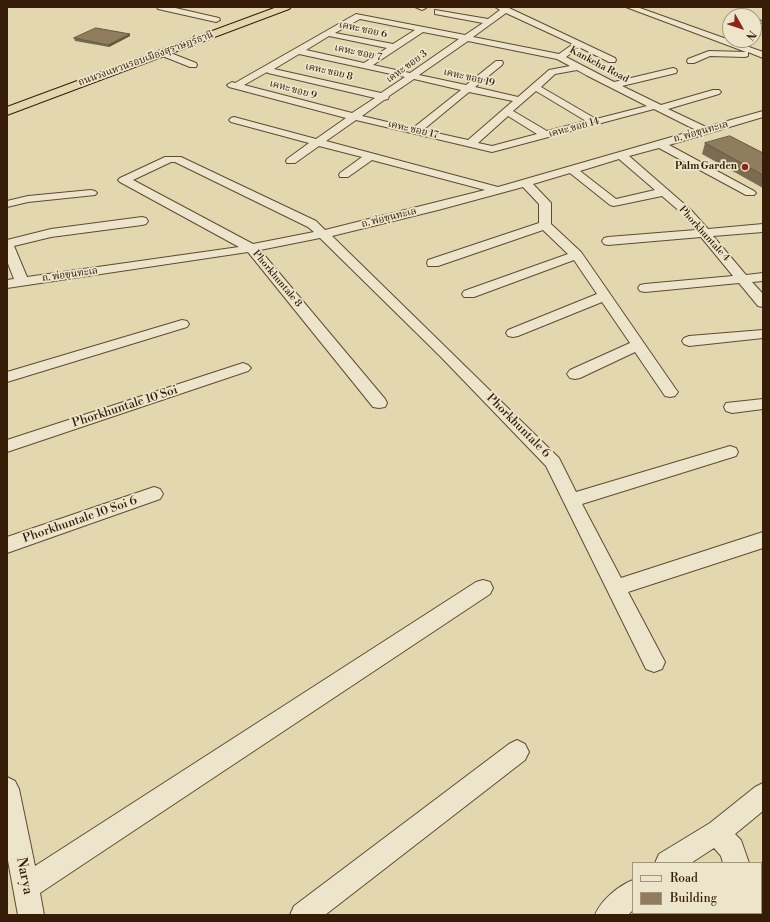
<!DOCTYPE html>
<meta charset="utf-8">
<style>
body{margin:0}
#map{position:relative;width:770px;height:922px;overflow:hidden;background:#e2d7af;font-family:"Libre Bodoni",serif}
canvas{display:block}
.frame{position:absolute;inset:0;border:8px solid #361c06;pointer-events:none}
.legend{position:absolute;left:632px;top:862px;width:130px;height:52px;box-sizing:border-box;background:#ece5cb;border:1px solid #a3957c;margin:0;padding:5px 7px;list-style:none;font-size:12px;color:#361c06}
.legend li{display:flex;align-items:center;gap:8px;height:20px}
.legend b{width:20px;border:1px solid #a3957c}
.north{position:absolute;left:722px;top:8px;width:40px;height:40px;box-sizing:border-box;background:#ece5cb;border:1px solid #a3957c;border-radius:50%;rotate:129deg;font-size:11px;font-weight:700;line-height:16px;text-align:center;color:#361c06}
.north::after{content:'';display:block;margin:auto;width:14px;height:18px;background:#8f2418;clip-path:polygon(50% 0,100% 100%,50% 72%,0 100%)}
</style>
<div id="map">
<canvas width="770" height="922"></canvas>
<div class="frame"></div>
<ul class="legend">
<li><b style="height:5px;background:#ece5cb"></b>Road</li>
<li><b style="height:11px;background:#8f7d5e"></b>Building</li>
</ul>
<div class="north">N</div>
</div>
<script>
const c = document.querySelector('canvas').getContext('2d');
c.lineJoin = 'round';
function trace(path, color, width, dash) { c.strokeStyle = color; c.lineWidth = width; c.lineCap = dash ? 'butt' : 'round'; c.setLineDash(dash || []); c.stroke(path); }
function fill(path, color) { c.fillStyle = color; c.fill(path, 'evenodd'); }
function drawText(font, color, halo, rows, align = 'center') {
  c.font = font + ' "Libre Bodoni","Noto Serif Thai",serif'; c.lineWidth = 3.5; c.setLineDash([]); c.textBaseline = 'middle'; c.strokeStyle = halo; c.fillStyle = color; for (const [text, x, y, turn = 0] of rows) {
    c.save(); c.translate(x, y); c.rotate((+turn || 0) * Math.PI / 180); c.textAlign = isNaN(turn) ? turn : align; if (halo) c.strokeText(text, 0, 0); c.fillText(text, 0, 0); c.restore();
  }
}
const minor = new Path2D(`
 M 157,7 L 171,7 L 219,18 L 220,20 L 216,22 L 158,9 Z
 M 415,7 L 425,7 L 426,8 L 422,10 Z
 M 495,7 L 509,8 L 615,58 L 616,60 L 615,62 L 609,62 L 579,47 L 566,57 L 614,82 L 673,68 L 676,69 L 677,71 L 676,73 L 622,86 L 661,105 L 713,90 L 719,90 L 721,92 L 719,94 L 668,109 L 706,127 L 763,111 L 763,117 L 669,145 L 754,191 L 756,193 L 754,195 L 746,195 L 659,148 L 629,156 L 691,210 L 708,229 L 763,224 L 763,232 L 713,236 L 746,275 L 763,273 L 763,281 L 752,282 L 763,294 L 763,307 L 758,306 L 739,283 L 645,292 L 640,291 L 638,288 L 640,285 L 645,284 L 733,276 L 701,237 L 608,245 L 604,244 L 602,241 L 604,238 L 608,237 L 696,230 L 683,214 L 662,196 L 614,206 L 610,205 L 570,173 L 533,184 L 551,203 L 551,224 L 581,252 L 675,388 L 678,392 L 675,396 L 670,397 L 665,396 L 635,352 L 580,378 L 575,379 L 570,378 L 567,374 L 570,370 L 630,343 L 602,302 L 518,336 L 513,337 L 508,336 L 506,333 L 508,330 L 597,294 L 574,260 L 474,297 L 464,297 L 462,294 L 464,291 L 568,254 L 543,230 L 438,266 L 428,266 L 427,263 L 428,260 L 539,223 L 539,204 L 523,187 L 438,210 L 332,236 L 559,458 L 576,492 L 730,446 L 736,448 L 738,452 L 736,456 L 582,504 L 621,578 L 763,532 L 763,548 L 628,592 L 665,662 L 662,669 L 654,672 L 646,669 L 546,466 L 441,357 L 320,238 L 260,250 L 385,399 L 387,403 L 385,407 L 379,408 L 373,407 L 248,252 L 7,288 L 7,280 L 14,279 L 7,261 L 7,240 L 51,229 L 142,217 L 146,218 L 148,221 L 146,224 L 142,225 L 51,237 L 14,246 L 27,277 L 239,247 L 120,182 L 118,180 L 120,178 L 165,157 L 181,157 L 316,221 L 325,230 L 485,190 L 372,160 L 348,177 L 340,177 L 339,175 L 340,173 L 362,157 L 319,146 L 295,163 L 287,163 L 286,161 L 287,159 L 309,143 L 231,122 L 229,120 L 231,118 L 234,117 L 316,139 L 346,118 L 229,87 L 227,85 L 232,82 L 235,83 L 356,14 L 465,35 L 483,23 L 435,14 L 435,10 L 488,19 L 500,10 ZM 506,13 L 573,44 L 559,54 L 473,37 ZM 360,19 L 415,30 L 393,44 L 335,33 ZM 423,32 L 459,39 L 410,73 L 373,65 ZM 329,36 L 387,48 L 364,63 L 306,50 ZM 468,41 L 557,59 L 570,66 L 549,70 L 518,97 L 475,87 L 502,65 L 503,63 L 502,61 L 496,61 L 466,85 L 419,75 ZM 299,54 L 405,77 L 381,93 L 274,69 ZM 577,70 L 586,75 L 647,106 L 596,119 L 541,87 L 555,74 ZM 267,72 L 268,73 L 375,98 L 352,113 L 244,85 ZM 414,79 L 461,90 L 413,128 L 362,116 L 384,100 L 388,99 L 389,96 ZM 536,91 L 586,121 L 547,131 L 513,111 ZM 469,92 L 513,101 L 468,140 L 423,130 ZM 654,109 L 696,130 L 498,187 L 326,141 L 356,120 L 492,152 ZM 508,116 L 537,134 L 492,146 L 478,143 ZM 619,159 L 655,190 L 616,199 L 580,171 ZM 171,162 L 175,162 L 308,227 L 314,232 L 253,244 L 133,180 Z
 M 626,7 L 637,7 L 763,52 L 763,58 L 748,52 L 748,56 L 745,57 L 710,56 L 694,63 L 688,63 L 687,61 L 688,59 L 709,51 L 746,52 Z
 M 756,20 L 759,20 L 763,22 L 754,26 L 754,21 Z
 M 163,50 L 196,63 L 197,65 L 196,67 L 190,67 L 160,55 L 159,53 Z
 M 91,190 L 95,191 L 97,193 L 95,195 L 28,202 L 7,207 L 7,201 L 28,196 Z
 M 182,320 L 187,321 L 189,324 L 187,327 L 7,382 L 7,372 Z
 M 763,330 L 763,338 L 689,346 L 684,344 L 682,341 L 684,338 L 689,336 Z
 M 243,363 L 248,365 L 251,368 L 248,371 L 7,452 L 7,440 Z
 M 763,399 L 763,409 L 732,413 L 726,411 L 724,407 L 726,403 Z
 M 154,487 L 160,489 L 163,494 L 160,499 L 7,553 L 7,537 Z
 M 483,580 L 490,582 L 493,588 L 490,594 L 40,893 L 44,915 L 18,915 L 7,855 L 7,777 L 15,781 L 19,789 L 35,866 L 476,582 Z
 M 517,740 L 525,744 L 529,752 L 525,760 L 325,915 L 290,915 L 294,906 L 509,744 Z
 M 763,783 L 763,811 L 735,834 L 741,840 L 749,863 L 723,863 L 721,856 L 714,848 L 691,863 L 655,863 L 659,854 L 710,823 L 755,787 Z
 M 633,880 L 633,910 L 628,915 L 595,915 C 601,900 618,886 633,880 Z
 M 761,910 L 763,915 L 737,915 L 736,913 L 761,913 Z`);
const highway = new Path2D(`
 M 277,7 L 291,7 L 289,9 L 7,115 L 7,107 Z`);
const wall = new Path2D(`
 M 130,34 L 130,36 L 109,47 L 75,41 L 74,38 Z
 M 705,143 L 763,153 L 763,188 L 702,154 Z`);
const shadedWall = new Path2D(`
 M 130,34 L 130,36 L 109,47 L 108,45 Z`);
const building = new Path2D(`
 M 96,28 L 130,34 L 108,45 L 74,38 Z
 M 730,136 L 763,153 L 763,175 L 705,143 Z`);
const markers = [
 [745,167,4,"#8f2418"]
];
const farStreetnames = [
 ["เคหะ ซอย 6",363,30,12],
 ["เคหะ ซอย 7",358,53,12],
 ["ถนนวงแหวนรอบเมืองสุราษฎร์ธานี",146,59,-20],
 ["Kankeha Road",599,65,28],
 ["เคหะ ขอย 3",407,67,-36],
 ["เคหะ ขอย 8",329,72,13],
 ["เคหะ ขอย 19",469,78,13],
 ["เคหะ ขอย 9",293,90,15],
 ["เคหะ ขอย 14",574,128,-15],
 ["เคหะ ขอย 17",413,130,13],
 ["ถ. พ่อขุนทะเล",701,132,-16],
 ["ถ. พ่อขุนทะเล",389,218,-14],
 ["Phorkhuntale 4",704,234,48],
 ["ถ. พ่อขุนทะเล",70,275,-8],
 ["Phorkhuntale 8",277,279,50]
];
const farPoinames = [
 ["Palm Garden",737,167]
];
const streetNames = [
 ["Phorkhuntale 10 Soi",125,407,-18],
 ["Phorkhuntale 6",518,426,45],
 ["Phorkhuntale 10 Soi 6",80,520,-19]
];
const nearStreetnames = [
 ["Narya",24,876,79]
];
trace(minor, '#614b30', 2);
trace(highway, '#361c06', 2);
fill(minor, '#ece5cb');
fill(highway, '#e2d7af');
fill(wall, '#7b6c51');
fill(shadedWall, '#645842');
fill(building, '#8f7d5e');
trace(building, '#645842', 1);
for (const [x, y, r, color] of markers) { const dot = new Path2D(); dot.arc(x, y, r, 0, 2 * Math.PI); c.fillStyle = color; c.fill(dot); trace(dot, '#ece5cb', 1.5); }
drawText('10px', '#361c06', '#ece5cb', farStreetnames);
drawText('bold 10px', '#361c06', '#ece5cb', farPoinames, 'right');
drawText('12px', '#361c06', '#ece5cb', streetNames);
drawText('14px', '#361c06', '#ece5cb', nearStreetnames);
</script>
